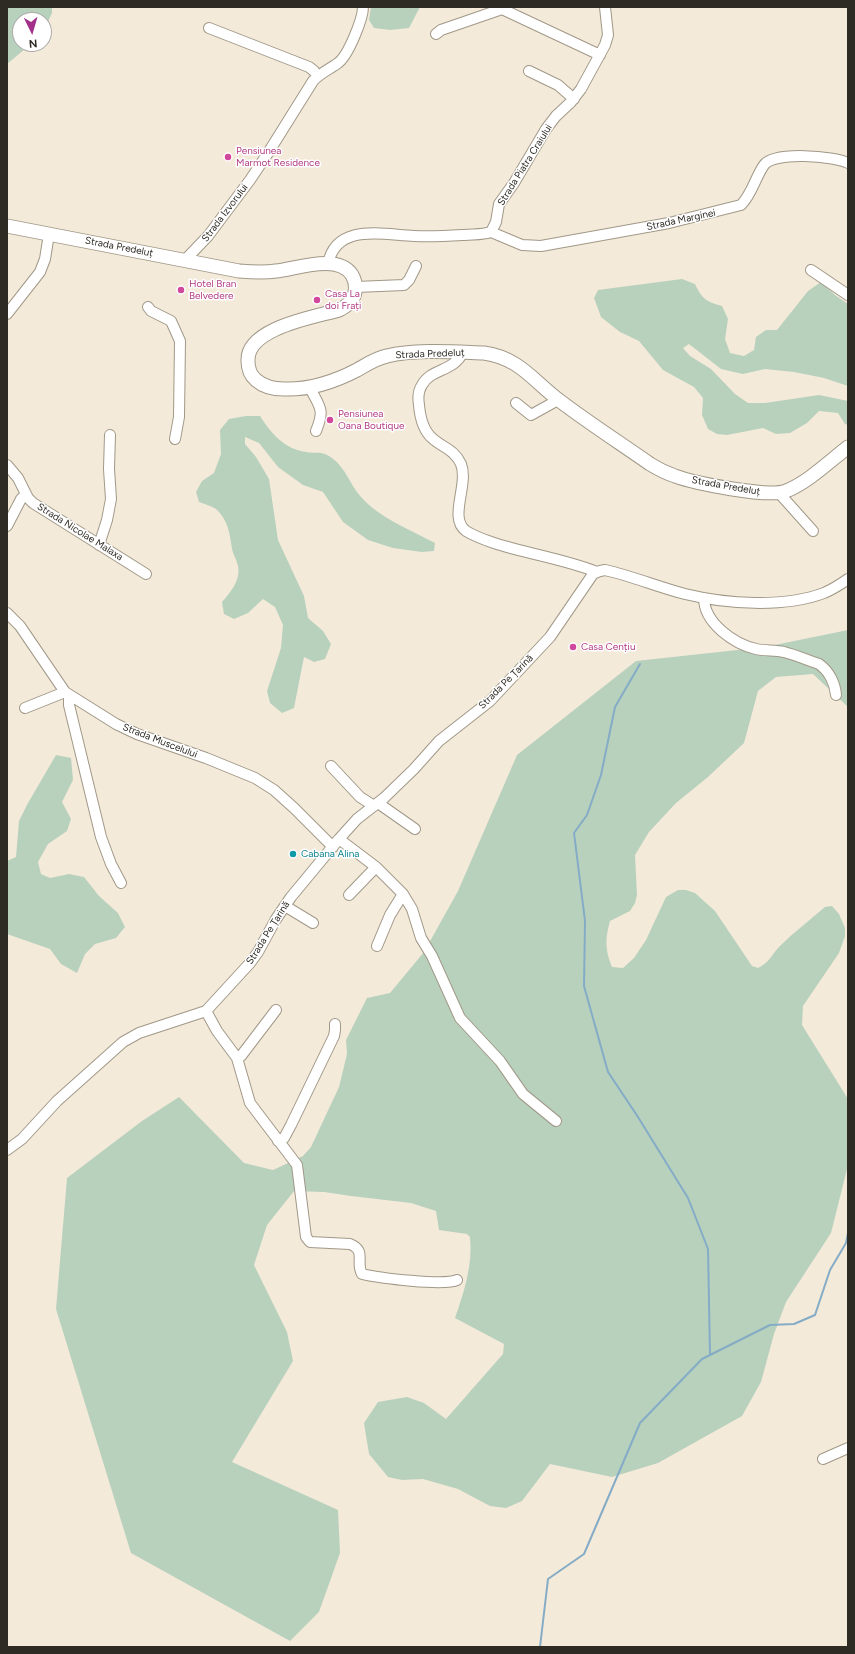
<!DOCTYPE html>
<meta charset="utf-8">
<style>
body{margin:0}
#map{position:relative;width:855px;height:1654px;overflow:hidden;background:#f4eada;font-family:Figtree,sans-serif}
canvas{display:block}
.frame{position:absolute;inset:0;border:8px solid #2e2b25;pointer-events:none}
.north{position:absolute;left:12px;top:12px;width:40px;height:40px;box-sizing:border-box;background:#fff;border:1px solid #abaaa8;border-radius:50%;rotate:175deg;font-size:11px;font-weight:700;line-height:16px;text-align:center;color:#2e2b25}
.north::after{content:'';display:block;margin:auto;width:14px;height:18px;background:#a22f8a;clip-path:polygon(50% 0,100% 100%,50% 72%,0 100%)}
</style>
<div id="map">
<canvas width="855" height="1654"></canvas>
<div class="frame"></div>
<div class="north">N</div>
</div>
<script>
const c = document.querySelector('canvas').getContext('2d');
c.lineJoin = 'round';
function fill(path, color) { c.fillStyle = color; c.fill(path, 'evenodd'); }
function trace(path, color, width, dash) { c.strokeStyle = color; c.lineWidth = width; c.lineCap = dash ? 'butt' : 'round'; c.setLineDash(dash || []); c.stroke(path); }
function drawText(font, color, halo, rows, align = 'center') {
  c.font = font + ' Figtree,sans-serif'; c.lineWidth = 3; c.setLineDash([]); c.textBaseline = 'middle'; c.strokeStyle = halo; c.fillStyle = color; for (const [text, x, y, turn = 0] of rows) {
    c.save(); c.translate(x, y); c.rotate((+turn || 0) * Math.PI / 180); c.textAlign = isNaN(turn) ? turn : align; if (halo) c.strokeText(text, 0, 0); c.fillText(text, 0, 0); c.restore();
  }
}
const green = new Path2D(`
 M 7,7 L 52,7 L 52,13 L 44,30 L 44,20 L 20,20 L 20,44 L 31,44 L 7,64 Z
 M 371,7 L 420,7 L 409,28 L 390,30 L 374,28 L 369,20 Z
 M 682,279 L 695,284 C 702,299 707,302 722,306 L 728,319 L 725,339 L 730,353 L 744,356 L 754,350 L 756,337 L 766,330 L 777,330 L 808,291 L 821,282 L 835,295 L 848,304 L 848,386 L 824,378 L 794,372 L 765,369 L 743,374 L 721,369 L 689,344 L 683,348 L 690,356 L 711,369 L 735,394 L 748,403 L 765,403 L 819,395 L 848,401 L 848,425 L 845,424 L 838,413 L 819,411 L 807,423 L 790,433 L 776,434 L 763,428 L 727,435 L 717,434 L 708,429 L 702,415 L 703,398 L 694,387 L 663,370 L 639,341 L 620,332 L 601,317 L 594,298 L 598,290 Z
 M 246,416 L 260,416 C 271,433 284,449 306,452 C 318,454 321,450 332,458 C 346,468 350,485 361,497 C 381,519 409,529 435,543 L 434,551 L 422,552 L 393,548 L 368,540 L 343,522 L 323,492 L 303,485 L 278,467 L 259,443 L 245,437 L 245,444 L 256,457 L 269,479 L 278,540 L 304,596 L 308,618 L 323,631 L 331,644 L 325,659 L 314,662 L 304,657 L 294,708 L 282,713 L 270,703 L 267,691 L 281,648 L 283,625 L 275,607 L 263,599 L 248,613 L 234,619 L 224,614 L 222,602 C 230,593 241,580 238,566 C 237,560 233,555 232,549 C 230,534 228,520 216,509 C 212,506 204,504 199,502 L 196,492 L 202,481 L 214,473 L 221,454 L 220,430 L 229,419 Z
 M 848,630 L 848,707 L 813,674 L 776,677 L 758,691 L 744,743 L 708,777 L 676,803 L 649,832 L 635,855 L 637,895 L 635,903 L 630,911 L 610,921 C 605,939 605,950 612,967 L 623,968 L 634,958 L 646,940 L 666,897 L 678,890 L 686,890 L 695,893 L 715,911 L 752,966 L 758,968 C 769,963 772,954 780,946 C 794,932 810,920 825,907 L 832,906 L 839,914 L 845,928 L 845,936 L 839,953 L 803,1006 L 802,1025 L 848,1099 L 848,1165 L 831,1233 L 786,1302 L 774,1334 L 761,1382 L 742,1416 L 658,1463 L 612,1477 L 550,1464 L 522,1501 L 506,1508 L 490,1506 L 458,1489 L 423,1479 L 402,1480 L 388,1477 L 369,1454 L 364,1423 L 378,1402 L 407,1397 L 424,1403 L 446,1419 L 503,1354 L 504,1344 L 455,1318 C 464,1292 473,1265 470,1237 L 467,1234 L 439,1230 L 436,1211 L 411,1203 L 351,1196 L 324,1192 L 294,1191 L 267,1225 L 254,1265 L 287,1332 L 293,1361 L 232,1462 L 338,1510 L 340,1553 L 319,1612 L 290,1641 L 131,1553 L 56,1309 L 67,1178 L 142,1121 L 179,1097 L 244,1163 L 273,1170 L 303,1156 L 311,1147 L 339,1087 L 347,1054 L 346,1040 L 367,998 L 390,993 L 424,952 L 458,891 L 517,755 L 636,661 L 765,647 Z
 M 56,755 L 71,758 L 73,780 L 62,802 L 71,819 L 67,831 L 48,844 L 38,862 L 41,874 L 50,878 L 69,874 L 84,877 L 99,896 L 118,913 L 125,927 L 116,938 L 95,944 L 85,954 L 77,973 L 61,964 L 50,949 L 7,934 L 7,861 L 16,857 L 19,821 L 28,803 Z`);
const stream = new Path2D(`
 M 640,664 L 615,707 L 601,775 L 587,815 L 574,833 L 585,921 L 584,986 L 608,1072 L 638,1117 L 688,1198 L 708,1249 L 710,1355
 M 540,1647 L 548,1579 L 584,1554 L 640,1423 L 702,1359 L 770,1325 L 794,1324 L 815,1315 L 830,1270 L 846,1243 L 848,1233`);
const minor = new Path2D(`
 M 209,28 L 309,67 L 314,71 L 318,76
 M 436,34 L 441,30 L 502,9 L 600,55
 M 529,71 L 558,85 L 574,99
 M 491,232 L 522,245 L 541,246 L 669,223 L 741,205 C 752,194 755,178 764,165 C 774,151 834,156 848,163
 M 186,259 L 208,236 L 250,180 L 268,153 L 313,81 C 320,73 330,69 338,63 C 348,56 363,19 363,7
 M 328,264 C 336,222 384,235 414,236 C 431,237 447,236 464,235 C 473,234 482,235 491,232 L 496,222 L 499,204 L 514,183 L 546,129 L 556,116 L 571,102 L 581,89 L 605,45 L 608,35 L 605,7
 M 811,270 L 848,295
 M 356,287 L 404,285 L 409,280 L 416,266
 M 148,307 L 151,311 L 171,321 L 180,341 L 179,417 L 175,439
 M 7,314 L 40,272 L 45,259 L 49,234
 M 463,352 C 454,372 431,368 422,385 C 418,391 418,399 419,405 C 420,417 423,430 432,438 C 443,448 454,449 461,464 C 469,485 448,518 466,531 C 474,536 485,540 494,543 C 528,554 564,559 597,572
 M 310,388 C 320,408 325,409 316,431
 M 516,403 L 531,415 L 558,400
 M 7,465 L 18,478 L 28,498 L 33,503 L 146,574
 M 779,493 L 813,531
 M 7,526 L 21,499 L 25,495
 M 99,545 L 107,520 L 111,499 L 109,469 L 110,435
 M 704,598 C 704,623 734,644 756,649 C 765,651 775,650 784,652 C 796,655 807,660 819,664 C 829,671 835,683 836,695
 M 7,613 L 20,626 L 65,692 L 116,724 L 137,734 L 206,758 L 255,778 L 274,790 L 294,808 L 333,847
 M 69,695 L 69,705 L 101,837 L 111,864 L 121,883
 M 25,708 L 65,692
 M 331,766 L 360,797 L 374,806
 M 378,803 L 415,829
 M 339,839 L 376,867 L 403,894 L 412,909 L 421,938 L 432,956 L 460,1018 L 500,1061 L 523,1094 L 556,1121
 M 349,895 L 376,867
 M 285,906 L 313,923
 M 377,946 L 390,915 L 403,894
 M 206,1011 L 217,1031 L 237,1058 L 250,1103 L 297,1165 L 306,1237 L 310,1242 L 350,1244 C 367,1251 355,1262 362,1274 C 379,1278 444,1286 457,1280
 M 237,1058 L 241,1056 L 276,1010
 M 278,1141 L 284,1138 L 291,1125 L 334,1036 L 335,1030 L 335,1024
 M 7,1150 L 22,1139 L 57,1101 L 123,1042 L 139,1033 L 206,1011 L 250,963 L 258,952 L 276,919 L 291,897 L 339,839 L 357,819 L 384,798 L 414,769 L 439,741 L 490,701 L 550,637 L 593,574 L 600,571 L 605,570 C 632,576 658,587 685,594 C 726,604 784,608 824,593 C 833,589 841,584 848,579
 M 823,1459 L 848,1448`);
const major = new Path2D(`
 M 7,226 L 239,271 C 251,272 263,273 276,271 C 296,269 338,253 352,275 C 355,280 356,286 355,292 C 354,301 347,306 339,310 C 315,317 246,328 248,361 C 248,369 250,375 256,380 C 264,387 275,389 284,389 C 311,390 334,382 357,370 C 366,365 376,358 387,356 C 415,349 455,352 484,353 C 520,358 533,381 560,401 C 589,423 620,443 650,464 C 658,469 666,473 675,476 C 694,483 768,498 786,491 C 807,483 830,461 848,447`);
const markers = [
 [228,157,4,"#d1479c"],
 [181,290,4,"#d1479c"],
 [317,300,4,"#d1479c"],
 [330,420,4,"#d1479c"],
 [573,647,4,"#d1479c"],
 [293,854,4,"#0f9aa8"]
];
const hotelNames = [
 ["Pensiunea",236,151],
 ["Marmot Residence",236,163],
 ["Hotel Bran",189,284],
 ["Belvedere",189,296],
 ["Casa La",325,294],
 ["doi Frați",325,306],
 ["Pensiunea",338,414],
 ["Oana Boutique",338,426],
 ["Casa Cențiu",581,647]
];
const streetNames = [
 ["Strada Piatra Craiului",525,165,-58],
 ["Strada Izvorului",225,213,-53],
 ["Strada Marginei",681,220,-12],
 ["Strada Predeluț",119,247,11],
 ["Strada Predeluț",430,354,-2],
 ["Strada Predeluț",726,486,10],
 ["Strada Nicolae Malaxa",80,532,32],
 ["Strada Pe Țarină",506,682,-45],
 ["Strada Muscelului",160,741,21],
 ["Strada Pe Țarină",268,933,-58]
];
const cultureNames = [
 ["Cabana Alina",301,854]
];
fill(green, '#b8d1bd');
trace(stream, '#85acc6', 2);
trace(minor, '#a19888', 12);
trace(major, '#a19888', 15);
trace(minor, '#fff', 10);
trace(major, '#fff', 13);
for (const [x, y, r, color] of markers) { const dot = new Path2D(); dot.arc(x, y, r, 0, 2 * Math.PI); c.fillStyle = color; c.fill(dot); trace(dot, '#fff', 1.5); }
drawText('10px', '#b23c85', '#fff', hotelNames, 'left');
drawText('10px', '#2e2b25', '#fff', streetNames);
drawText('10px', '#0d838f', '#fff', cultureNames, 'left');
</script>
